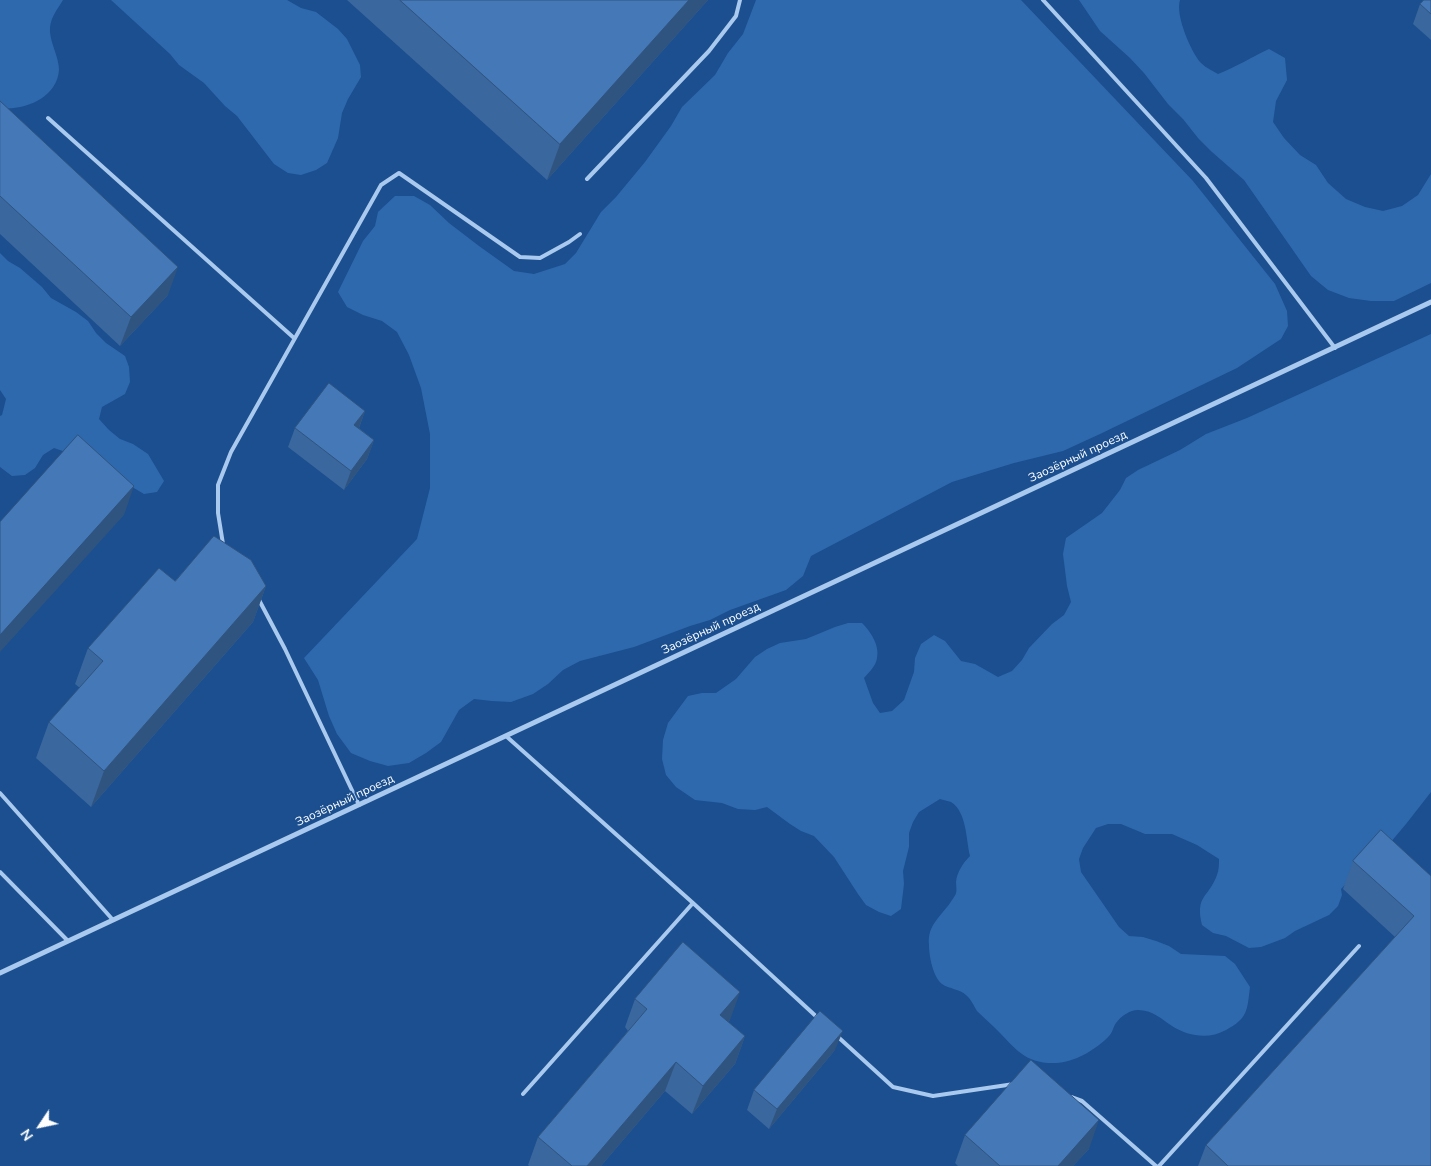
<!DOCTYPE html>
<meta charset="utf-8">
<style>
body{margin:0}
#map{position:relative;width:1431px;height:1166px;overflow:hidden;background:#1b4f8f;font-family:"Nunito Sans",sans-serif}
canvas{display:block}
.north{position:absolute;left:15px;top:1101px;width:50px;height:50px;-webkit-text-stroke:4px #1b4f8f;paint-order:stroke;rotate:236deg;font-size:14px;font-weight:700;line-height:20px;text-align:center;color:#fff}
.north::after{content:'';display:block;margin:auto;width:18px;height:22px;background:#fff;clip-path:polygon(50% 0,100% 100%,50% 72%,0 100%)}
</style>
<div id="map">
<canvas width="1431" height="1166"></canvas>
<div class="north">N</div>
</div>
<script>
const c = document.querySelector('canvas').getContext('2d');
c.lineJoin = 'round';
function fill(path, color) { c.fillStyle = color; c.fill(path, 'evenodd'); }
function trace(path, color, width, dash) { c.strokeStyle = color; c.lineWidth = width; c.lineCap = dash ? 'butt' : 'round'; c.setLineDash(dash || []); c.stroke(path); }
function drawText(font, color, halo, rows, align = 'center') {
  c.font = font + ' "Nunito Sans",sans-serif'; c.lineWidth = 4; c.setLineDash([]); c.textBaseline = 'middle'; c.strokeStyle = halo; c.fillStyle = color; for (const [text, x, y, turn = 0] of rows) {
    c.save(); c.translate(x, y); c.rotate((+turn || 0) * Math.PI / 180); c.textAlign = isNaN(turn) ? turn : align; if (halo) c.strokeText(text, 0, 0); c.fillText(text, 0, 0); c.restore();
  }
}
const green = new Path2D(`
 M 0,0 L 63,0 C 57,10 49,19 50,32 C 51,45 59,57 59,70 C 57,98 24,111 0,108 Z
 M 111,0 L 287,0 L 301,8 L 316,12 L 338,29 L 347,39 L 360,65 L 361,77 L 348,99 L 342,113 L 338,138 L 327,163 L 316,170 L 301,175 L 288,173 L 274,164 L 237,116 L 225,106 L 204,83 L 179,65 L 170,54 Z
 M 756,0 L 1021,0 L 1193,181 L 1275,284 L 1287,311 L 1288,326 L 1281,339 L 1237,368 L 1100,434 L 1063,451 L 1014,463 L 952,482 L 811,556 L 803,576 L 786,590 L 730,610 L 710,620 L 690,626 L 634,647 L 580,661 L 563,670 L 548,684 L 533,694 L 511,702 L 492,701 L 474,699 L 459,710 L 441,742 L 426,753 L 409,763 L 388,766 L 370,761 L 351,753 L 337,734 L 329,716 L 318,680 L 304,658 L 417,539 L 430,488 L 430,434 L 421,388 L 409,355 L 397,332 L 382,321 L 363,315 L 347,307 L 338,292 L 363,241 L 375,226 L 378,212 L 395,196 L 414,196 L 430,205 L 449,223 L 479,246 L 514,271 L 534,274 L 565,264 L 576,253 L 601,212 L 616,197 L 645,162 L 671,126 L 682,107 L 715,75 L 728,53 L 743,34 Z
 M 1079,0 L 1180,0 C 1175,15 1191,52 1201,63 C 1206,68 1213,71 1218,74 C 1236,67 1252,57 1269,49 L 1285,58 L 1287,80 L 1276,101 L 1273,122 L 1284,138 L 1300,155 L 1316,165 L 1328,183 L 1346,199 L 1365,207 L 1383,211 L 1402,206 L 1418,195 L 1431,174 L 1431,283 L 1394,301 L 1371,301 L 1349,298 L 1328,290 L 1311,276 L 1244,180 L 1212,152 L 1198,138 L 1183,119 L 1168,104 L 1144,73 L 1130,58 L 1100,31 Z
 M 0,253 L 8,261 L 20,268 L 42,287 L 51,298 L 76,312 L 88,321 L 96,333 L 106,343 L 125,356 L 129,367 L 130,382 L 125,394 L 102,407 L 99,419 L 109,430 L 120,439 L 133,444 L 148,454 L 164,481 L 157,492 L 144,494 L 83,458 L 54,448 L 43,455 L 35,468 L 25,475 L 12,476 L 0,467 L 0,416 L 2,415 L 6,399 L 0,390 Z
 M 1431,334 L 1431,792 L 1406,824 L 1390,843 L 1370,858 L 1341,889 L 1342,895 L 1338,906 L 1329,915 L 1295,931 L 1285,938 L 1261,947 L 1249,948 L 1226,936 L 1213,933 L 1202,925 C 1195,895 1208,899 1217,875 C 1219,870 1219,864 1219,859 L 1197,845 L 1172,834 L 1145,834 L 1121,824 L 1108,824 L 1096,828 L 1083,848 L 1079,859 L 1081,872 L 1119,927 L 1129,936 L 1143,937 L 1156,941 L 1169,946 L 1181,954 L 1225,956 L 1235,964 L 1250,987 C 1247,1011 1248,1018 1226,1030 C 1208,1040 1188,1036 1172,1026 C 1161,1019 1153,1010 1138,1010 C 1130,1010 1121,1016 1116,1023 C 1113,1027 1113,1032 1109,1036 C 1097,1049 1073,1063 1056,1063 C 1025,1064 1016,1049 996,1029 C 990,1023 983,1017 977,1011 C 974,1006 971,999 966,995 C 960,989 949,989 942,984 C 933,977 929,956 929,945 C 927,924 942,916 952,900 C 953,899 956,894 956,893 C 957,890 956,885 956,882 C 957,872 963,863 970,856 C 966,840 967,812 951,802 C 948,801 943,800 940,799 L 919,812 L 913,822 L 909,833 L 909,847 L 903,871 L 904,884 L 901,909 L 891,916 L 879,912 L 866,905 L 858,894 L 834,857 L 814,836 L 801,831 L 790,824 L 767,807 L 755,810 L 738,809 L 722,803 L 695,800 L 676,787 L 666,775 L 662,759 L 663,740 L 668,723 L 688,696 L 702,693 L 716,693 L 736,679 L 755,657 L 767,649 L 780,643 L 806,639 L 835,627 L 848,623 L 862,623 C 870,631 880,645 877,658 C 876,666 869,672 864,678 L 873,703 L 880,713 L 892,711 L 904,700 L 914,672 L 915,658 L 921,644 L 934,635 L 945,641 L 961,661 L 975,664 L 998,677 L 1012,671 L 1022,660 L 1029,648 L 1052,624 L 1064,615 L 1071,602 L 1067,586 L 1063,554 L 1066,538 L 1102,513 L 1120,490 L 1126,478 L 1138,470 L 1180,450 L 1206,434 L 1247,418 Z`);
const lane = new Path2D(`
 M 1043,0 L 1206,178 L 1335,348
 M 48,118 L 294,338
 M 587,179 L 709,51 L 736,16 L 740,0
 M 223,544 L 218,513 L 218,485 L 231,452 L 381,185 L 399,173 L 520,257 L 540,258 L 569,242 L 580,234
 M 258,598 L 285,649 L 359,805
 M 506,736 L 693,903 L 819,1019
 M 0,793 L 113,920
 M 0,872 L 68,941
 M 837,1036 L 893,1087 L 933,1096 L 1014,1084
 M 523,1094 L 693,903
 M 1071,1097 L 1082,1101 L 1156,1166
 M 1159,1166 L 1359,946`);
const street = new Path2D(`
 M 0,973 L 1431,302`);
const wall = new Path2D(`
 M 347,0 L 708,0 L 547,180 Z
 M 1431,0 L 1431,40 L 1413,24 L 1420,4 Z
 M 0,101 L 168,295 L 120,346 L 0,234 Z
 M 365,411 L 359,428 L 374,440 L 367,459 L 344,490 L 288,447 L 295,428 Z
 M 175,581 L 266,586 L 253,622 L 91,807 L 36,758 L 49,722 L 80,688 L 75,684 L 88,648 Z
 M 1353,861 L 1431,876 L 1431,1166 L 1198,1166 L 1206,1145 L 1395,937 L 1343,889 Z
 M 635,999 L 730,1020 L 728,1022 L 745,1036 L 735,1064 L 692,1114 L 665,1091 L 601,1166 L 529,1166 L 528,1165 L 538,1137 L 628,1031 L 625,1027 Z
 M 835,1050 L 769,1129 L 747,1110 L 754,1090 Z
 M 965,1135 L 1089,1149 L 1073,1166 L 958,1166 L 955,1163 Z`);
const shadedWall = new Path2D(`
 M 689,0 L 708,0 L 547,180 L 560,144 Z
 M 178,267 L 168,295 L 120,346 L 131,317 Z
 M 365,411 L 358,430 L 354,425 Z
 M 374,440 L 367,459 L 344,490 L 351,471 Z
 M 134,486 L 124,515 L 0,652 L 0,635 Z
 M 266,586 L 253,622 L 91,807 L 104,771 Z
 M 740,992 L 730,1020 L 710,1043 L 720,1015 Z
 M 843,1031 L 835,1050 L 769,1129 L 777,1109 Z
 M 745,1036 L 735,1064 L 692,1114 L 703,1086 Z
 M 676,1062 L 665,1091 L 601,1166 L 587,1166 Z
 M 1099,1120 L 1089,1149 L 1073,1166 L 1058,1166 Z`);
const building = new Path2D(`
 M 400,0 L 689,0 L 560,144 Z
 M 1424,0 L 1431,0 L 1431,14 L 1420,4 Z
 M 0,101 L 178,267 L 131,317 L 0,196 Z
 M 329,383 L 365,411 L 354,425 L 374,440 L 351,471 L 295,428 Z
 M 78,435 L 134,486 L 0,635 L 0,522 Z
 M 214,536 L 251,560 L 266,586 L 104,771 L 49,722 L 103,661 L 88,648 L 159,568 L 175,581 Z
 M 1381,830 L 1431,876 L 1431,1166 L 1228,1166 L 1206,1145 L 1414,916 L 1353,861 Z
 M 683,942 L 740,992 L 720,1015 L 745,1036 L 703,1086 L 676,1062 L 587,1166 L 572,1166 L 538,1137 L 647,1009 L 635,999 Z
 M 820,1011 L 843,1031 L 777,1109 L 754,1090 Z
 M 1031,1060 L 1099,1120 L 1058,1166 L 1000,1166 L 965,1135 Z`);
const streetNames = [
 ["Заозёрный проезд",1078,457,-25],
 ["Заозёрный проезд",711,629,-25],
 ["Заозёрный проезд",345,801,-25]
];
fill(green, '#2e69ad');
trace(lane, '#a9c9ee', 4);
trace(street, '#a9c9ee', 5);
fill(wall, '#3a679d');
fill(shadedWall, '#305480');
fill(building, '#4478b7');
trace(building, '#305480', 1);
drawText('12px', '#fff', '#1b4f8f', streetNames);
</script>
